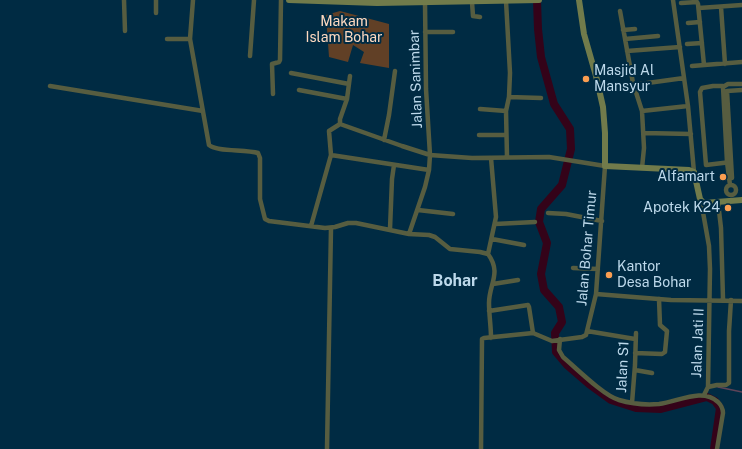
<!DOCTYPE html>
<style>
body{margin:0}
canvas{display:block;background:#002b43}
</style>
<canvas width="742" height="449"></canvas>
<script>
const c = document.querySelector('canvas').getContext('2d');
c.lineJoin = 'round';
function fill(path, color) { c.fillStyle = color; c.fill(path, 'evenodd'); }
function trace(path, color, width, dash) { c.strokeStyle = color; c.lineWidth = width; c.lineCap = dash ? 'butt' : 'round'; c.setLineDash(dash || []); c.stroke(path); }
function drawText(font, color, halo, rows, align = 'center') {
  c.font = font + ' "Public Sans",sans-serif'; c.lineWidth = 4; c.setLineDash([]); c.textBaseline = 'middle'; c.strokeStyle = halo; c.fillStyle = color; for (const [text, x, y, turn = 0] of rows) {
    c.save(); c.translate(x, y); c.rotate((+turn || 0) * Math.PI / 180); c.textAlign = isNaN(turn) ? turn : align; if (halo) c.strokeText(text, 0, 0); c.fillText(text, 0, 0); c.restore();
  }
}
const green = new Path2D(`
 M 340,11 L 389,24 L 389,68 L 360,63 L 364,52 L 353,45 L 348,62 L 329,57 L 326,15 Z`);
const stream = new Path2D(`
 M 718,387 L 742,392`);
const river = new Path2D(`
 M 537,0 L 538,29 L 541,57 L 554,104 L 570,129 L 571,149 L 562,185 L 541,209 L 539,222 L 547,243 L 541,274 L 544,290 L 559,307 L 562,322 L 555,333 L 556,352 L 567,365 L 589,384 L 611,400 L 636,408 L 661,409 L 707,397 L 715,401 L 720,408 L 714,449`);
const street = new Path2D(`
 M 124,0 L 125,31
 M 193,0 L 190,39 L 209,145 C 216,152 246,149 258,153 L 260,158 L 260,199 L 265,219 L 269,221 L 325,228 L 335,227 L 348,223 L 356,223 L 409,234 L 429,235 L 435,237 L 450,249 L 480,252 L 488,254 C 502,273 489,284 489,303 C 489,315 491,326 491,338
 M 673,0 L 688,106 L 694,172
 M 506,1 L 510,73 L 509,97 L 506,111 L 507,157
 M 472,2 L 473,16 L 480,17
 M 681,3 L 697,2 L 698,4 L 704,65
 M 721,7 L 725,64
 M 699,8 L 742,5
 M 620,11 L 633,83 L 642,111 L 644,148 L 642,168
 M 156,13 L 156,0
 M 688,23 L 700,22
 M 623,30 L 635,29
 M 425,32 L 453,32
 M 167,39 L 190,39
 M 625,39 L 658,36
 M 687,44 L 702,43
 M 627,51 L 680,47
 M 250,56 L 254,0
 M 692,66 L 742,62
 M 291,73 L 349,84
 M 633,85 L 684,78
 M 50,86 L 203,111
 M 723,86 L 713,86 L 702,88 L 700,92 L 706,165 L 731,162
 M 299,90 L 347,99 L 340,119 L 340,124
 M 273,94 L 272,64 L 279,62 L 280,60 L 281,0
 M 509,97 L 541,98
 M 347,99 L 350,76
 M 480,109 L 506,111
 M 642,111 L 688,106
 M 340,124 L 402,146 L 430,155 L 472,158 L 549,157 L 605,166 L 596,294 L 586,335 L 582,337 L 552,341 L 533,333 L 484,338 L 482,339 L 481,449
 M 644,133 L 691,134
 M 479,135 L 505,135
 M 384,140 L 389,115 L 395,71
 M 331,155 L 429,170
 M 732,178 L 727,91 L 742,90
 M726 190a5 5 0 1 1 10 0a5 5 0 1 1-10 0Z
 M 730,185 L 727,162 L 723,87 L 728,84 L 742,84
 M 701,201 L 709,246 L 710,269 L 708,387
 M 718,202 L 721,228 L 723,299
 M 418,210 L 453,214
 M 548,213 L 566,214 L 602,221
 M 495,224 L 535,222
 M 311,226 L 331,155 L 329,131 L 340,124
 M 390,229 L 392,179 L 394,165
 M 409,234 L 425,187 L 429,170 L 430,155 L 426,89 L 425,2
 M 492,239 L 524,245
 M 488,254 L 496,217 L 491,158
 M 573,268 L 598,269
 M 493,284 L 518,280
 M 596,294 L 671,300 L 742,301
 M 489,311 L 528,305 L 529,307 L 533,333
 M 587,331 L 635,339
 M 560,339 L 559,350 L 563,357 C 576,368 604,396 619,400 C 632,404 646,405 659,404 C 678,402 702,387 718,402 C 721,405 723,408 723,413 L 717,449
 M 635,353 L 662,354 L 665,352 L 667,331 L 660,325 L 659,299
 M 635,370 L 652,373
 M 704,395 L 708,387 L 717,385 L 726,385 L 729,383 L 729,331 L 731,300
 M 632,403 L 635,365 L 636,333
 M 327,449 L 331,228`);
const secondary = new Path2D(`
 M 289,0 L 377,3 L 539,0
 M 579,0 L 584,34 L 596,76 L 603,107 L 605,133 L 605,166 L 689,170 L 694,172 L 700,199 L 704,203 L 742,200`);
const markers = [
 [586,79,4,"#fb9e51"],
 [723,177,4,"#fb9e51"],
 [728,208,4,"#fb9e51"],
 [609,275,4,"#fb9e51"]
];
const parkNames = [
 ["Makam",344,22],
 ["Islam Bohar",344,38]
];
const poiNames = [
 ["Masjid Al",594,71],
 ["Mansyur",594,87],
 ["Alfamart",715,177,"right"],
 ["Apotek K24",720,208,"right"],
 ["Kantor",617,267],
 ["Desa Bohar",617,283]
];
const streetNames = [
 ["Jalan Sanimbar",416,79,-92],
 ["Jalan Bohar Timur",587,248,-85],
 ["Jalan Jati II",698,343,-88],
 ["Jalan S1",623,367,-87]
];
const quarterNames = [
 ["Bohar",455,281]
];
fill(green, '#614026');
trace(stream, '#5d4358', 1.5);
trace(river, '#340319', 8);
trace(street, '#575d40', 4.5);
trace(secondary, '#717b4b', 6);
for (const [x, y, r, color] of markers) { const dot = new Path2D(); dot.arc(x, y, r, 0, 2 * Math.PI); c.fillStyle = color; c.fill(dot); trace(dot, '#002b43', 1.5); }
drawText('14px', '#fdd9c0', '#002b43', parkNames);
drawText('14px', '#bdd9eb', '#002b43', poiNames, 'left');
drawText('14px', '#bdd9eb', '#002b43', streetNames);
drawText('bold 16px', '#bdd9eb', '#002b43', quarterNames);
</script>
